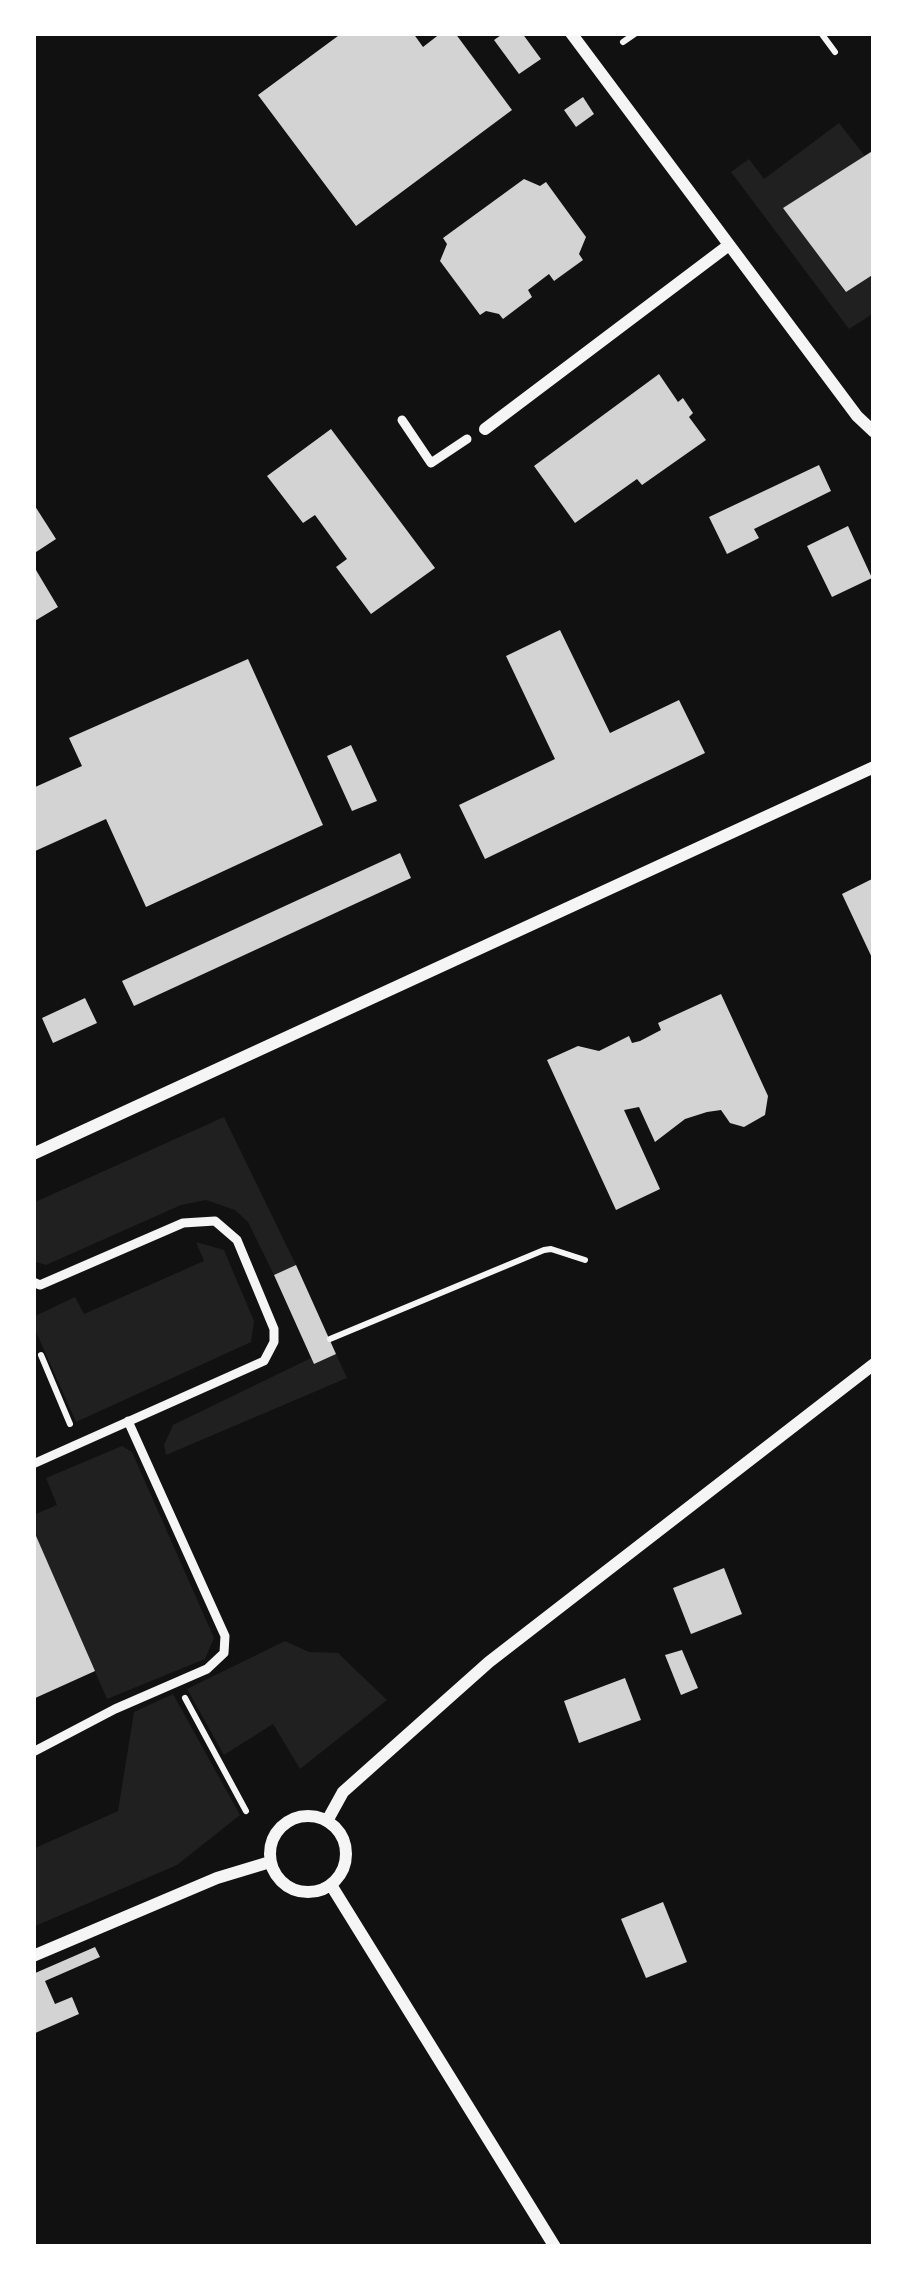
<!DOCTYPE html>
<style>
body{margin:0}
#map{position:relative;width:907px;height:2280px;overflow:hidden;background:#111;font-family:"DejaVu Sans",sans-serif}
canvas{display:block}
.frame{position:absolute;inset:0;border:36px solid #fff;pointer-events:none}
</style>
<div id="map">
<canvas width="907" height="2280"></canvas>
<div class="frame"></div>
</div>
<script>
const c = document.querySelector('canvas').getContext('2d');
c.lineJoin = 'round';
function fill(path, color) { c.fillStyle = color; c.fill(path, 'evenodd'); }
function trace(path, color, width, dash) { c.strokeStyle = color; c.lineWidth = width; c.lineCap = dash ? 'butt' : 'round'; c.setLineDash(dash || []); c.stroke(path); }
const green = new Path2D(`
 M 839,123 L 865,156 L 784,208 L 845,292 L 874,274 L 874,313 L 849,329 L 731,172 L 749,159 L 764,179 Z
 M 224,1117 L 296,1265 L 274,1275 L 248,1222 L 235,1210 L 206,1200 L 181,1205 L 46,1265 L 33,1261 L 33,1203 Z
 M 196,1242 L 224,1250 L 254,1321 L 251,1342 L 76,1422 L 33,1325 L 33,1317 L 75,1297 L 84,1314 L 204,1261 Z
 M 336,1354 L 347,1378 L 166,1455 L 164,1445 L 173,1425 L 311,1358 L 314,1364 Z
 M 122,1446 L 132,1452 L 214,1638 L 205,1659 L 107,1699 L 33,1529 L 33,1515 L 57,1505 L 46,1478 Z
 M 285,1641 L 309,1652 L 338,1653 L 387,1700 L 300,1769 L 273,1724 L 224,1755 L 187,1689 Z
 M 173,1694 L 240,1815 L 177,1865 L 33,1927 L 33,1849 L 118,1811 L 134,1712 Z`);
const building = new Path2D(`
 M 342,33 L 413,33 L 423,47 L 441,33 L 455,33 L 512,110 L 356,226 L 258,95 Z
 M 504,33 L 522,33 L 541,59 L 519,74 L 494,40 Z
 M 583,97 L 594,114 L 576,127 L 564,110 Z
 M 874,150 L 874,274 L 846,292 L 783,208 Z
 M 524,179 L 540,186 L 546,182 L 586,237 L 579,254 L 583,260 L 554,281 L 549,274 L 528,290 L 532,297 L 503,319 L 499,314 L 486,311 L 480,315 L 440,261 L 447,244 L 443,238 Z
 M 659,374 L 678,402 L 683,398 L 693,413 L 689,417 L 706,440 L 642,485 L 637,479 L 575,523 L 534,466 Z
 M 331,429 L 435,568 L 371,614 L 336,567 L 347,559 L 315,515 L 303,523 L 267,476 Z
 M 819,465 L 831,491 L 754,529 L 759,538 L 727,554 L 709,517 Z
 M 33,503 L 56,539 L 33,554 Z
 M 848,526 L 872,578 L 832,597 L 807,546 Z
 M 33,565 L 58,607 L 33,622 Z
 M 560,630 L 610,733 L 679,700 L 705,753 L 485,859 L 459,805 L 555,759 L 506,656 Z
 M 248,659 L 323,825 L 146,907 L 106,819 L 33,852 L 33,788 L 82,766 L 69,738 Z
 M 351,745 L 377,801 L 352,811 L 327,756 Z
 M 400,853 L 411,878 L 134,1006 L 122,981 Z
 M 874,878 L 874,962 L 842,894 Z
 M 721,994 L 768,1096 L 765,1115 L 744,1127 L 730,1123 L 721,1110 L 707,1112 L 685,1119 L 655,1142 L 639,1107 L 624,1110 L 660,1189 L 616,1210 L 547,1060 L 578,1046 L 599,1051 L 629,1036 L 632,1043 L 640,1041 L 661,1030 L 658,1023 Z
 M 85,998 L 97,1023 L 53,1043 L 42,1018 Z
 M 296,1265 L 336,1354 L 314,1364 L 274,1275 Z
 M 33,1529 L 95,1671 L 33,1699 Z
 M 724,1568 L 742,1614 L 691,1634 L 673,1588 Z
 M 682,1650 L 698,1688 L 681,1695 L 665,1655 Z
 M 625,1678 L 641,1720 L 579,1743 L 564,1701 Z
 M 663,1902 L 687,1962 L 646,1978 L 621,1919 Z
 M 95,1947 L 100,1957 L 45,1981 L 55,2004 L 72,1997 L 79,2014 L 33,2034 L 33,1974 Z`);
const path = new Path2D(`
 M 821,33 L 835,52
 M 623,42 L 636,33
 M 330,1339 L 544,1250 L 551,1249 L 585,1260
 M 41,1355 L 70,1424
 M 185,1698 L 246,1811`);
const service = new Path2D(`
 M 402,420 L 431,463 L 467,439
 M 33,1282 L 40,1285 L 183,1223 L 215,1221 L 237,1240 L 274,1329 L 274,1342 L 264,1361 L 33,1464
 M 33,1752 L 115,1709 L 207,1669 L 224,1653 L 225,1636 L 128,1421`);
const minor = new Path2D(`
 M 571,33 L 857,416 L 874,432
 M 485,429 L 729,245
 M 33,1154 L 874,767
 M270 1854a38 38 0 1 1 76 0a38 38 0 1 1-76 0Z
 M 327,1821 L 343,1792 L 489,1662 L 874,1364
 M 331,1885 L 555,2247
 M 33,1956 L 217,1878 L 270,1862`);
fill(green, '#202020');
fill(building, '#d3d3d3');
trace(path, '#f5f5f5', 6);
trace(service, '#f5f5f5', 9);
trace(minor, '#f5f5f5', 12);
</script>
